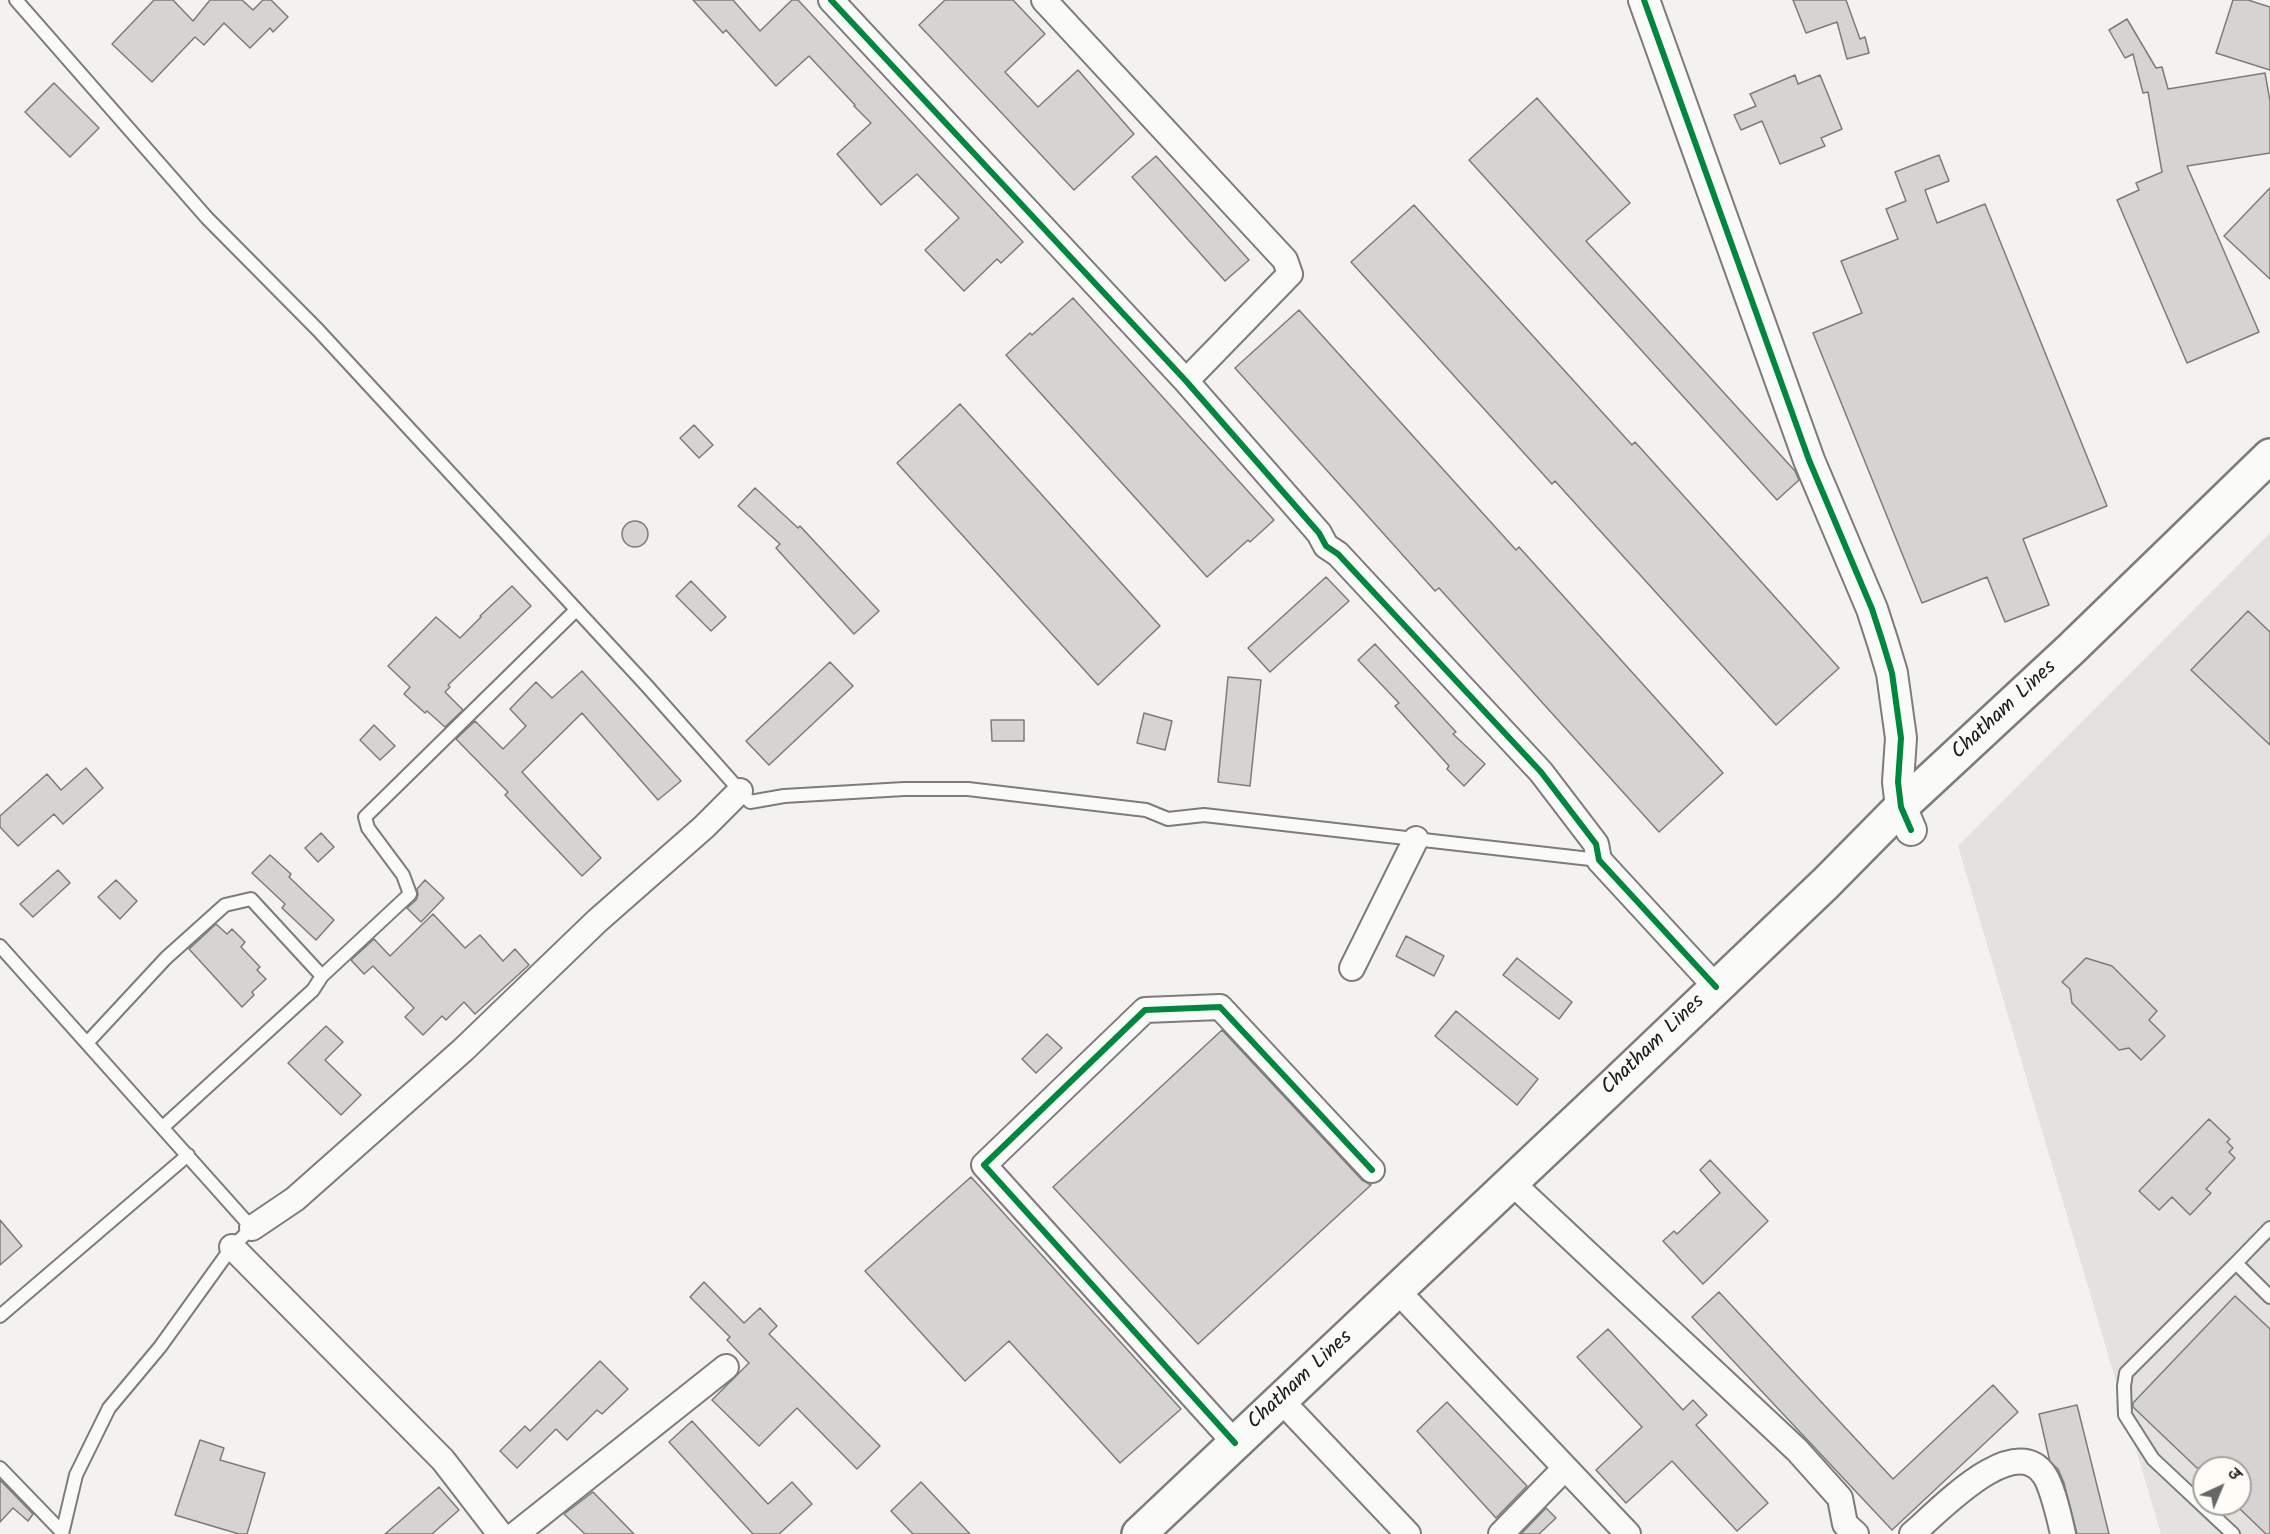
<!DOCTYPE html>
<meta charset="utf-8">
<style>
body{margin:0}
#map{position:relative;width:2270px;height:1534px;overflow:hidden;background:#f3f2ef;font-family:Kalam,"Playpen Sans Deva",sans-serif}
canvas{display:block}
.north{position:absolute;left:2192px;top:1456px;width:60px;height:60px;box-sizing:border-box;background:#fdfcf7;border:2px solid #a3a29f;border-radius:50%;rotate:44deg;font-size:16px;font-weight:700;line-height:24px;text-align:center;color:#1c1c1c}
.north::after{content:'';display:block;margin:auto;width:21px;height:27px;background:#676766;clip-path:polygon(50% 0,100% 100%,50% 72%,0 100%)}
</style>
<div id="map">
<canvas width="2270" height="1534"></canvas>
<div class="north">उ</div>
</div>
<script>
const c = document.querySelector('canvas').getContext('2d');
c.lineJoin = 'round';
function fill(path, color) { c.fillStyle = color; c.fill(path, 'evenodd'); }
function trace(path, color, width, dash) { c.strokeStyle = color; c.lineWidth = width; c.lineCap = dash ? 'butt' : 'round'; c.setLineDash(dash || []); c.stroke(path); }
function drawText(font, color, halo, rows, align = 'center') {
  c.font = font + ' Kalam,sans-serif'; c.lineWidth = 4.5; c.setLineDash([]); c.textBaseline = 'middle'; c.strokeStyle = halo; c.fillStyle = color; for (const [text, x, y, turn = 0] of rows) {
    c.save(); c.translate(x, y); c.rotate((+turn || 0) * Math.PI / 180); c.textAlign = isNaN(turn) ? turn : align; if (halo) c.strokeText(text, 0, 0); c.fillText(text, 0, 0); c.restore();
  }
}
const built = new Path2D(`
 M 2270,533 L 2270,1534 L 2161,1534 L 1958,846 ZM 2204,1468 L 2240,1468 L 2240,1504 L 2204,1504 Z`);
const building = new Path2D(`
 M 154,0 L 173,0 L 193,21 L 210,0 L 242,0 L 253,10 L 263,0 L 271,0 L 288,17 L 273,32 L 270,28 L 250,48 L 224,23 L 204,45 L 195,37 L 152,82 L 112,44 Z
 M 693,0 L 733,0 L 760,31 L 792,0 L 798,0 L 1023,242 L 1001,263 L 997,259 L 964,291 L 925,250 L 959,218 L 917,174 L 881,205 L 837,154 L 871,123 L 854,106 L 855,105 L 809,56 L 776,86 L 726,30 L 723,33 Z
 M 945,0 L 1013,0 L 1045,34 L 1005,72 L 1038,107 L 1078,70 L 1134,134 L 1074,190 L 919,25 Z
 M 1793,0 L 1846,0 L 1860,39 L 1865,37 L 1869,53 L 1847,59 L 1837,22 L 1806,33 Z
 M 2233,0 L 2248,0 L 2270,7 L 2270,70 L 2216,53 Z
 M 2127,19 L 2156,68 L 2162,67 L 2168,89 L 2265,73 L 2270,101 L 2270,153 L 2187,166 L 2259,332 L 2187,363 L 2117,200 L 2139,190 L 2136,183 L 2162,172 L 2148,92 L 2143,93 L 2133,54 L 2125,58 L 2109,30 Z
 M 1795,75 L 1798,84 L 1820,75 L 1842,129 L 1821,138 L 1825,146 L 1780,164 L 1762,121 L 1741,130 L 1734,115 L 1756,106 L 1750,94 Z
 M 54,83 L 99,128 L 70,157 L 25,112 Z
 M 1537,98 L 1630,203 L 1586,241 L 1795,471 L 1799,480 L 1777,500 L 1469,160 Z
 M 1939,155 L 1949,181 L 1925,190 L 1937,223 L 1985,204 L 2107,506 L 2023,539 L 2049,605 L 2005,622 L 1987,577 L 1922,603 L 1813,333 L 1862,313 L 1841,261 L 1898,239 L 1886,209 L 1906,201 L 1895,172 Z
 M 1156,156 L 1249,260 L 1225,281 L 1132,177 Z
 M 2270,188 L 2270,279 L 2224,236 Z
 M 1414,205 L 1632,445 L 1635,442 L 1839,668 L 1776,725 L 1555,481 L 1552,484 L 1351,262 Z
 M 1073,298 L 1274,520 L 1250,542 L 1248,540 L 1207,577 L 1006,355 L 1030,333 L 1032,335 Z
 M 1299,310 L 1516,550 L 1519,547 L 1723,773 L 1659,832 L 1439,588 L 1435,591 L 1235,368 Z
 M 960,404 L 1160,626 L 1098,685 L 897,463 Z
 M 694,425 L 713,445 L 699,458 L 680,438 Z
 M 755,488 L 798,528 L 800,526 L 879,611 L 854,634 L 776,548 L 780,544 L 738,506 Z
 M622 534a13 13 0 1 1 26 0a13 13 0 1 1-26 0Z
 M 1326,577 L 1349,601 L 1270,672 L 1248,648 Z
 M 691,581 L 726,617 L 711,631 L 676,596 Z
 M 512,586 L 531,606 L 448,685 L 450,687 L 445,692 L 463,710 L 445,727 L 427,711 L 425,713 L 404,694 L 410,687 L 388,666 L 436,617 L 460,638 L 481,617 L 480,616 Z
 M 2248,611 L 2270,632 L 2270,745 L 2191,670 Z
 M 1375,644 L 1456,732 L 1453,734 L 1485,764 L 1464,786 L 1447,769 L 1449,766 L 1395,706 L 1399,703 L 1358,660 Z
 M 830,662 L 853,686 L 769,765 L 746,741 Z
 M 582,671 L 681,781 L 658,800 L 582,713 L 522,772 L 601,858 L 582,876 L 505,795 L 508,792 L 456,739 L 475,721 L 503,749 L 526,726 L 510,709 L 536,682 L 552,698 Z
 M 1228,677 L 1261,680 L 1250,786 L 1218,782 Z
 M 1144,713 L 1172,721 L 1165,750 L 1137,743 Z
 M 991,720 L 1024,720 L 1024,741 L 992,741 Z
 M 374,725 L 395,746 L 380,760 L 360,740 Z
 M 86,768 L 103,788 L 63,824 L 54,814 L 18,846 L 0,827 L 0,816 L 47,774 L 61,790 Z
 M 321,833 L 334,847 L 318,862 L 305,848 Z
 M 270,855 L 291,874 L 289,877 L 334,920 L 316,940 L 282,908 L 285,904 L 252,873 Z
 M 58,870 L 70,883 L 33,917 L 20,904 Z
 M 116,880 L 137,901 L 120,919 L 98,897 Z
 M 425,880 L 444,898 L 421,922 L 407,908 L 416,900 L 418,895 L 417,889 Z
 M 433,914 L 465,948 L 480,935 L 503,961 L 515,949 L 529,965 L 475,1014 L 464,1002 L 446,1020 L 442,1016 L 423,1035 L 405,1017 L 414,1008 L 373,966 L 364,974 L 351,960 L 374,939 L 390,956 Z
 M 216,924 L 227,934 L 232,929 L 245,942 L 241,947 L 260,967 L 257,970 L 266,979 L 252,992 L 254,995 L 242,1007 L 189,949 Z
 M 1406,936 L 1444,956 L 1434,976 L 1396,956 Z
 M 1517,958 L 1572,1002 L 1559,1019 L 1503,975 Z
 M 2086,958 L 2112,966 L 2157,1011 L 2149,1020 L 2165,1036 L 2141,1060 L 2129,1048 L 2119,1050 L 2072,1003 L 2070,989 L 2062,982 Z
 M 1456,1011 L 1538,1079 L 1517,1105 L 1435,1036 Z
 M 326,1026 L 343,1042 L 325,1060 L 361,1095 L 341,1115 L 288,1063 Z
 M 1222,1030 L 1362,1180 L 1371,1185 L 1198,1344 L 1053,1187 Z
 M 1047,1034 L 1062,1048 L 1036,1073 L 1022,1059 Z
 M 2209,1119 L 2230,1139 L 2227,1142 L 2233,1148 L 2229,1152 L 2235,1158 L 2206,1189 L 2211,1193 L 2190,1215 L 2172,1197 L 2159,1210 L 2139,1191 Z
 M 1710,1160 L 1768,1221 L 1703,1284 L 1663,1241 L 1674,1231 L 1677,1234 L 1720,1193 L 1700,1170 Z
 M 971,1177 L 1181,1409 L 1120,1463 L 1009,1341 L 965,1381 L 865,1271 Z
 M 0,1220 L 22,1246 L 0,1265 Z
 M 704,1282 L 744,1323 L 760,1308 L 777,1326 L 769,1334 L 880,1446 L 857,1469 L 797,1408 L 759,1446 L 712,1400 L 749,1363 L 727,1340 L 730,1337 L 690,1297 Z
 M 1719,1292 L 1893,1479 L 1993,1385 L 2018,1412 L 1892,1530 L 1692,1317 Z
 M 2235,1296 L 2270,1329 L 2270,1534 L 2266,1534 L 2240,1509 L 2240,1468 L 2197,1468 L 2133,1407 L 2133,1403 Z
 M 1608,1329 L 1683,1410 L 1693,1400 L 1707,1415 L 1696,1425 L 1768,1503 L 1737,1531 L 1672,1461 L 1626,1503 L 1596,1470 L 1642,1427 L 1577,1357 Z
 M 600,1361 L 628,1389 L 602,1414 L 597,1410 L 567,1440 L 556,1429 L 517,1468 L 500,1451 L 525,1426 L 530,1431 Z
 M 1447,1402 L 1527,1486 L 1496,1518 L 1417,1431 Z
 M 2077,1405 L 2109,1534 L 2077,1534 L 2064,1483 L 2058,1469 L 2050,1462 L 2039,1414 Z
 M 692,1421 L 768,1504 L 792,1482 L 812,1504 L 779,1534 L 753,1534 L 669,1442 Z
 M 200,1440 L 224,1448 L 220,1460 L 265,1473 L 247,1534 L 239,1534 L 175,1515 Z
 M 0,1480 L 33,1514 L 28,1521 L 13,1508 L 0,1522 Z
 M 921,1482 L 970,1534 L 913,1534 L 891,1511 Z
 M 439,1487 L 459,1510 L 432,1534 L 385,1534 Z
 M 593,1492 L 634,1534 L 585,1534 L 564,1514 Z
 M 1546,1508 L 1556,1518 L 1539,1534 L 1521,1534 Z`);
const service = new Path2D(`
 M 16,0 L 207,218 L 318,330 L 647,686 L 750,802 L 784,796 L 904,789 L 968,789 L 1146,810 L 1168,819 L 1204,815 L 1599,860
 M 0,946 L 252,1228 L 232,1247 L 160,1347 L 109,1408 L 76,1475 L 62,1534
 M 87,1043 L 166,958 L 225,905 L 251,899 L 322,976
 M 163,1127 L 313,990 L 322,976 L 410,894 L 403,875 L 368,828 L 365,817 L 576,610
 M 2236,1263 L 2270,1228
 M 0,1316 L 188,1155
 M 0,1468 L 62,1532
 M 2233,1534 L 2153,1459 L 2125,1415 L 2124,1386 L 2126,1373 L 2236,1263 L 2270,1297`);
const minor = new Path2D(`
 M 831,0 L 1186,381 L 1319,533 L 1326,546 L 1338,554 L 1541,772 L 1596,844 L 1599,860 L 1716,987
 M 1044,0 L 1285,260 L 1290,274 L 1186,381
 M 1352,968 L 1416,839
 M 1525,1195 L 1797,1450 L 1840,1498 L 1845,1524 L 1856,1534
 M 252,1228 L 295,1199 L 463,1050 L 597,921 L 704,827 L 740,791
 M 232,1247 L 443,1460 L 500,1534
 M 1410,1304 L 1628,1534
 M 1294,1414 L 1408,1534
 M 1235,1443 L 984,1165 L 1145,1010 L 1220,1007 L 1372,1170
 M 516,1534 L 726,1367
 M 1501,1534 L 1565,1468
 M 1912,1534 C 1937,1513 2015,1428 2045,1476 C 2052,1487 2060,1520 2063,1534`);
const tertiary = new Path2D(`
 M 1644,0 L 1809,460 L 1872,609 L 1883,643 L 1892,673 L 1901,738 L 1898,782 L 1901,807 L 1911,830`);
const trunk = new Path2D(`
 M 1139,1534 L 1610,1089 L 1826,883 L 1901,807 L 2070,650 L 2270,456`);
const cycleway = new Path2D(`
 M 831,0 L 1186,381 L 1319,533 L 1326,546 L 1338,554 L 1541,772 L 1596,844 L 1599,860 L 1716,987
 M 1644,0 L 1809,460 L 1872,609 L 1883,643 L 1892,673 L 1901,738 L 1898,782 L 1901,807 L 1911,830
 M 1235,1443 L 984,1165 L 1145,1010 L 1220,1007 L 1372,1170`);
const streetNames = [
 ["Chatham Lines",2005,711,-43],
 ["Chatham Lines",1654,1046,-44],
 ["Chatham Lines",1301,1381,-43]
];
fill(built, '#e3e2de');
fill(building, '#d5d4d2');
trace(building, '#7d7c7b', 1.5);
trace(service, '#7d7c7b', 16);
trace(minor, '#7d7c7b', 28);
trace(tertiary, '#7d7c7b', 34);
trace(trunk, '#7d7c7b', 38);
trace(service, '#fafaf8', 12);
trace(minor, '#fafaf8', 24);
trace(tertiary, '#fafaf8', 30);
trace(trunk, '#fafaf8', 33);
trace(cycleway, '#00873e', 6);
drawText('21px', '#1c1c1c', '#fdfcf7', streetNames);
</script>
